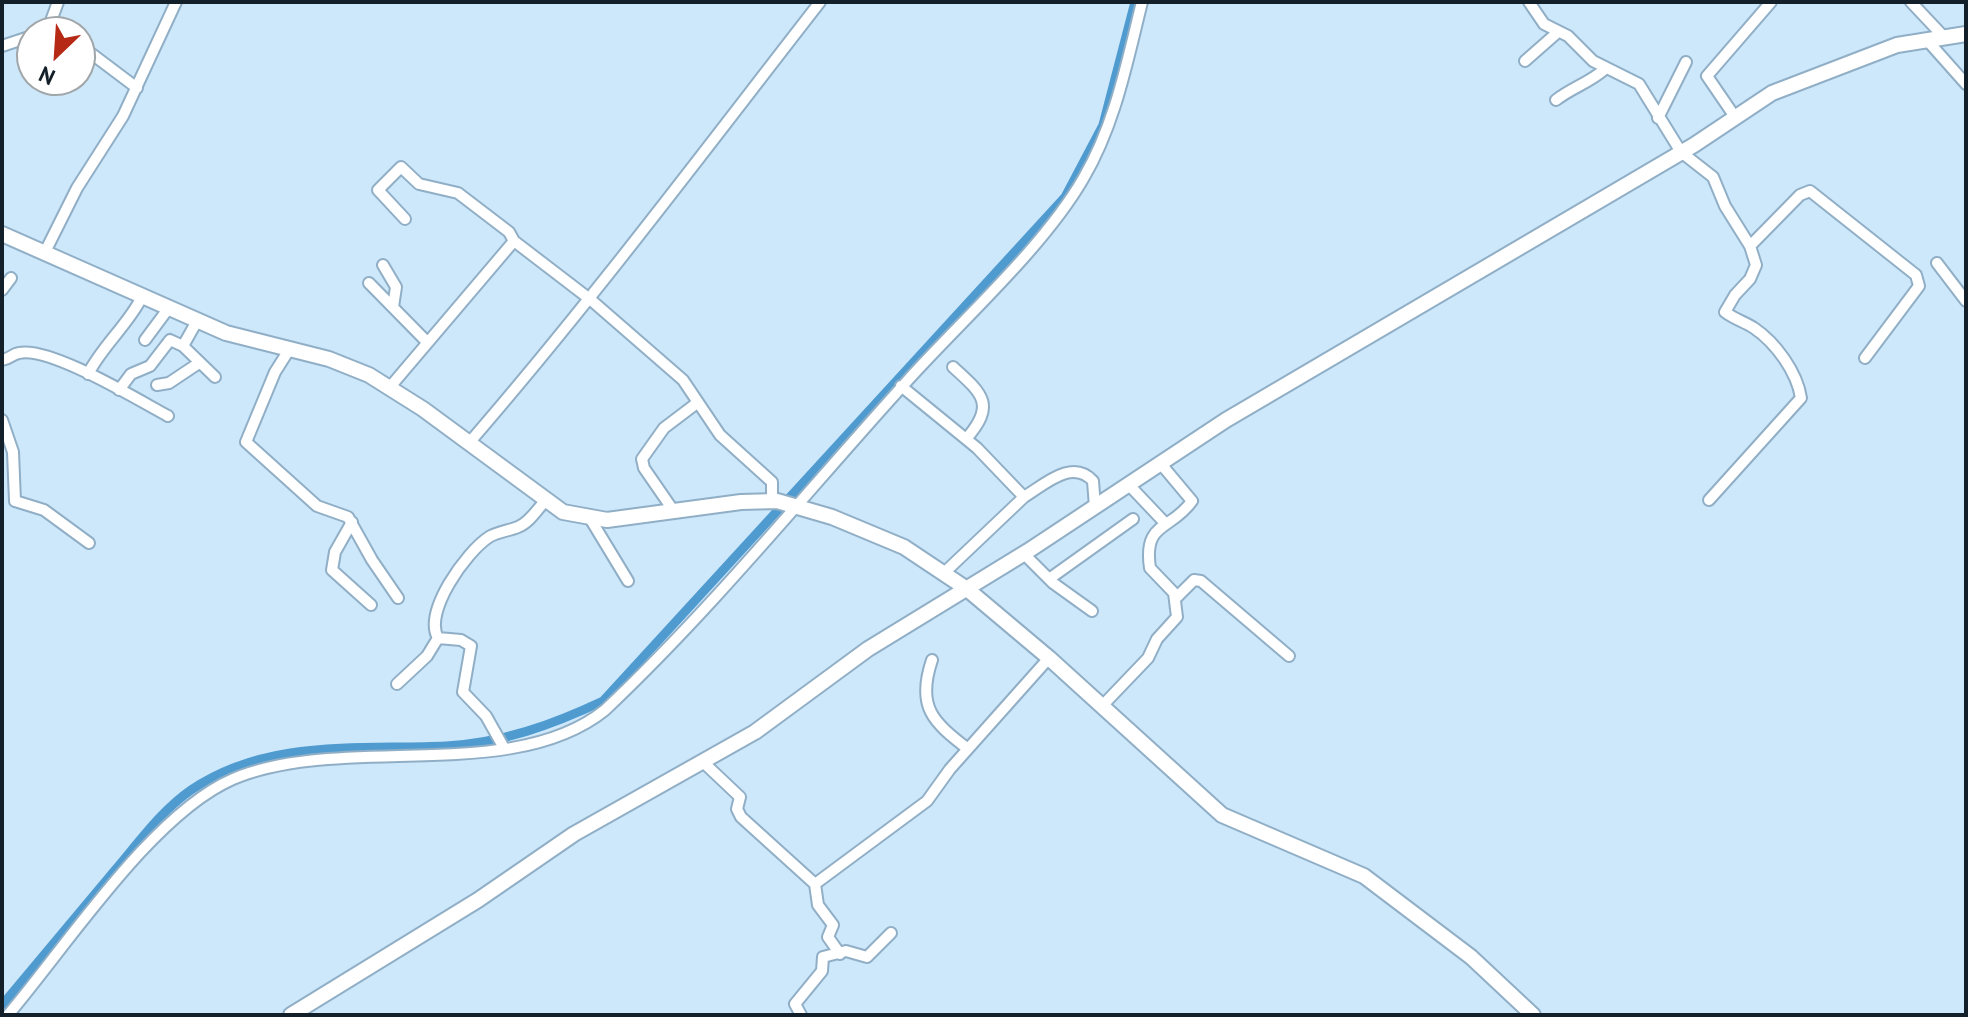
<!DOCTYPE html>
<style>
body{margin:0}
#map{position:relative;width:1968px;height:1017px;overflow:hidden;background:#cde7fb;font-family:"PT Sans",sans-serif}
canvas{display:block}
.frame{position:absolute;inset:0;border:4px solid #142029;pointer-events:none}
.north{position:absolute;left:16px;top:16px;width:80px;height:80px;box-sizing:border-box;background:#fff;border:2px solid #a1a6a9;border-radius:50%;rotate:205deg;font-size:22px;font-weight:700;line-height:32px;text-align:center;color:#142029}
.north::after{content:'';display:block;margin:auto;width:28px;height:36px;background:#b62914;clip-path:polygon(50% 0,100% 100%,50% 72%,0 100%)}
</style>
<div id="map">
<canvas width="1968" height="1017"></canvas>
<div class="frame"></div>
<div class="north">N</div>
</div>
<script>
const c = document.querySelector('canvas').getContext('2d');
c.lineJoin = 'round';
function trace(path, color, width, dash) { c.strokeStyle = color; c.lineWidth = width; c.lineCap = dash ? 'butt' : 'round'; c.setLineDash(dash || []); c.stroke(path); }
const canal = new Path2D(`
 M 2,1005 C 40,959 78,914 116,869 C 139,842 162,810 191,790 C 268,738 359,750 446,746 C 502,743 552,725 603,701 L 1065,197 L 1103,125 L 1135,2`);
const street = new Path2D(`
 M 58,2 L 51,21 L 62,32
 M 1529,2 L 1544,24 L 1568,36 L 1593,61 L 1639,84 L 1681,152 L 1713,177 L 1725,206 L 1750,246 L 1756,265 L 1750,279 L 1735,295 L 1725,312 C 1734,319 1745,322 1754,328 C 1776,343 1797,372 1801,398 L 1709,500
 M 1911,2 L 1943,36
 M 1926,39 L 1966,84
 M 80,45 L 137,88
 M 2,46 L 32,36
 M 1525,61 L 1558,32
 M 1556,100 C 1573,87 1589,83 1605,69
 M 1735,117 L 1707,76 L 1771,2
 M 1658,118 L 1686,62
 M 514,241 L 591,300 L 683,380 L 720,435 L 772,482 L 772,501
 M 1750,246 L 1800,195 L 1810,191 L 1916,275 L 1919,286 L 1865,358
 M 45,252 L 77,188 L 123,116 L 176,2
 M 1937,263 L 1966,301
 M 383,265 L 396,287 L 393,307
 M 369,283 L 427,342
 M 2,290 L 11,278
 M 145,340 L 168,309
 M 183,346 L 197,321
 M 289,350 L 275,372 L 246,442 L 317,506 L 348,517 L 372,560 L 398,598
 M 2,360 C 10,359 12,354 19,353 C 50,346 138,400 168,416
 M 953,367 C 983,394 996,405 966,439
 M 88,374 C 103,345 127,326 142,297
 M 157,385 L 169,383 L 199,363
 M 901,386 L 977,448 L 1024,497 L 945,572
 M 390,387 L 514,241 L 509,232 L 458,193 L 419,184 L 401,167 L 378,190 L 405,219
 M 119,390 L 131,374 L 150,366 L 170,340 L 183,346 L 215,377
 M 2,420 L 13,452 L 15,501 L 44,510 L 89,543
 M 469,443 C 592,301 704,151 820,2
 M 1129,485 L 1165,523
 M 1024,497 C 1044,485 1072,458 1093,481 L 1095,507
 M 673,510 L 644,468 L 642,459 L 664,428 L 697,403
 M 591,520 L 628,581
 M 352,522 L 335,552 L 332,570 L 371,605
 M 1024,554 L 1053,583 L 1092,611
 M 1049,579 L 1133,519
 M 1175,599 L 1194,580 L 1201,581 L 1289,656
 M 932,660 C 916,707 933,722 968,749
 M 397,684 L 427,656 L 438,638
 M 1103,705 L 1148,658 L 1157,639 L 1177,617 L 1174,593 L 1150,568 C 1143,521 1171,531 1192,501 L 1161,464
 M 504,748 L 486,716 L 463,692 L 471,646 L 461,640 L 438,638 C 423,612 466,552 489,537 C 497,532 508,531 518,527 C 529,523 537,510 545,501
 M 703,762 L 740,797 L 737,809 L 741,817 L 815,884 L 927,801 L 950,769 L 1049,658
 M 815,884 L 818,905 L 833,925 L 828,937 L 840,954
 M 8,1015 C 66,947 152,814 233,779 C 342,733 512,785 605,710 C 714,607 808,490 908,380 C 962,320 1043,248 1083,179 C 1115,125 1127,62 1142,2
 M 801,1015 L 795,1004 L 822,971 L 823,957 L 846,951 L 867,957 L 891,933`);
const secondary = new Path2D(`
 M 2,234 L 226,333 L 329,359 L 369,375 L 423,409 L 563,512 L 607,520 L 741,502 L 777,501 L 832,517 L 904,547 L 967,589 L 1049,658 L 1222,815 L 1364,876 L 1471,957 L 1533,1015
 M 291,1015 L 478,900 L 574,834 L 755,732 L 868,649 L 1028,551 L 1226,420 L 1694,145 L 1772,93 L 1897,45 L 1966,34`);
trace(canal, '#4f9bd0', 9);
trace(street, '#90afc6', 14);
trace(secondary, '#90afc6', 18);
trace(street, '#fff', 10);
trace(secondary, '#fff', 14);
</script>
